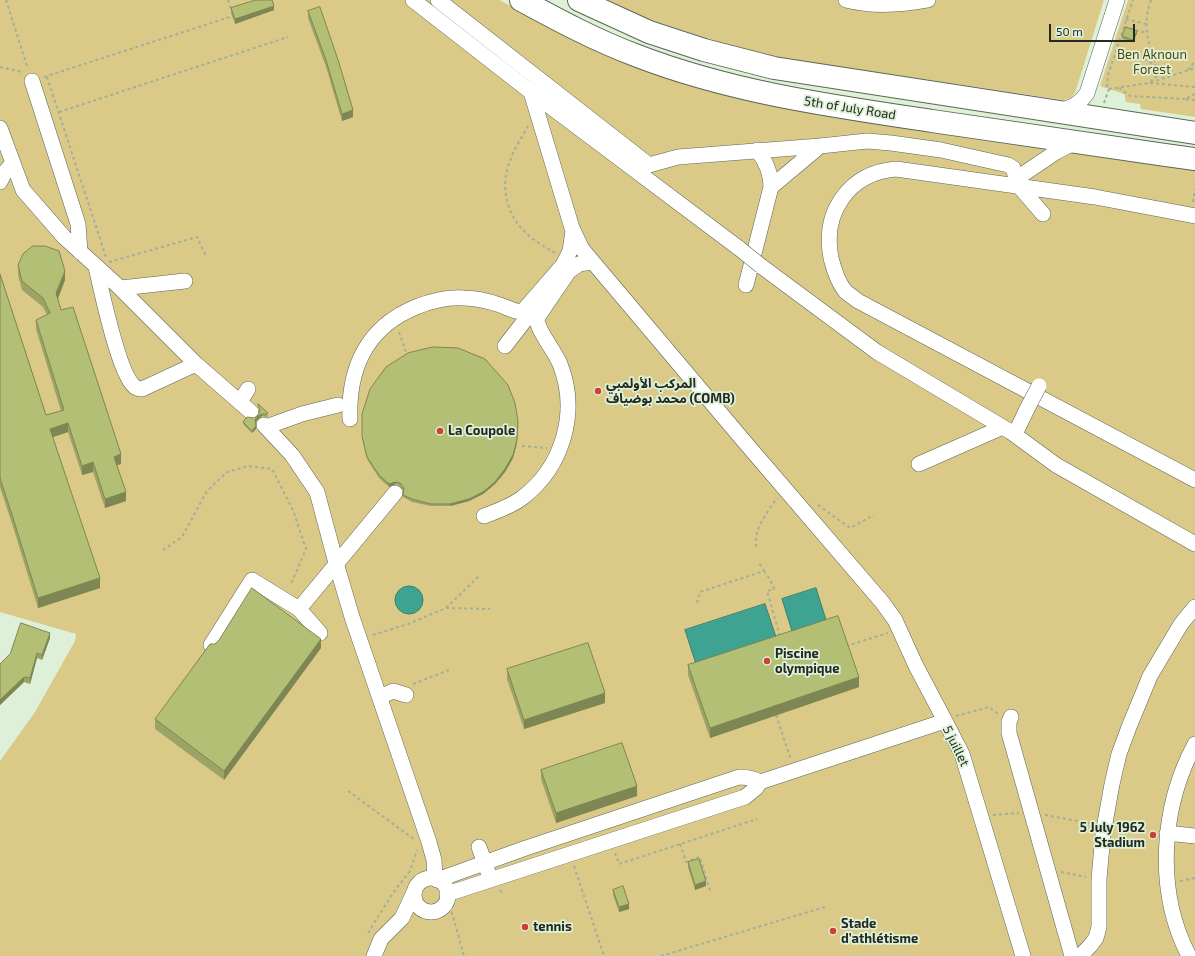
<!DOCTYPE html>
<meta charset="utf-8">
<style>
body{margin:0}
#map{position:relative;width:1195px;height:956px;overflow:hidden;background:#def0d7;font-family:"Exo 2",sans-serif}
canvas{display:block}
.scale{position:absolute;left:1049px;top:24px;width:86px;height:18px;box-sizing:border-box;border:2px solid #232a21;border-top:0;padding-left:5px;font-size:12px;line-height:14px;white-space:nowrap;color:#232a21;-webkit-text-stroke:3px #def0d7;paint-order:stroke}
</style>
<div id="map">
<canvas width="1195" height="956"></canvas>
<div class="scale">50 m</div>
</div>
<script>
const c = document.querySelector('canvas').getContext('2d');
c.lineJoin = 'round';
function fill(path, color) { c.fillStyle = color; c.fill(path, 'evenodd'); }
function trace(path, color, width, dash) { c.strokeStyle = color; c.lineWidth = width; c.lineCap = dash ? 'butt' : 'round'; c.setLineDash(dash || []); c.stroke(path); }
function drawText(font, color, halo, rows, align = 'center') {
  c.font = font + ' "Exo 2","Noto Sans Arabic",sans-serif'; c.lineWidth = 3.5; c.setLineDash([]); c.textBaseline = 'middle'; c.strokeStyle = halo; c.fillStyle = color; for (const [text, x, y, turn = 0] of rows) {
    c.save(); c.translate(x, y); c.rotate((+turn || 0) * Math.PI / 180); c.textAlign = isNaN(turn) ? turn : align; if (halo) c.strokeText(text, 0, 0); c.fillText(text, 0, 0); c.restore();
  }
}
const green = new Path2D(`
 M 0,0 L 499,0 L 587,44 L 790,108 L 877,124 L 1195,170 L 1195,956 L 0,956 L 0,761 L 35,712 L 75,641 L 76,634 L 0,612 Z
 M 605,0 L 1104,0 L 1075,93 L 1070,98 L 1063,100 L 756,54 L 645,18 Z
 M 1128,0 L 1195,0 L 1195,117 L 1141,109 L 1140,104 L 1126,102 L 1125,97 L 1124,94 L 1100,86 Z`);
const water = new Path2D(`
 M395 600a14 14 0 1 1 28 0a14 14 0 1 1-28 0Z
 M 816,588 L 826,620 L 792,631 L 782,599 Z
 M 765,604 L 776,637 L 696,664 L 685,630 Z`);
const path = new Path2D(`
 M 6,0 L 28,69
 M 228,0 L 232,12
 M 1151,0 C 1141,29 1150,45 1158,73 L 1157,76 L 1151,81
 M 1126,19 L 1146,24
 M 1124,27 L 1147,33
 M 1144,59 L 1155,65
 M 0,67 L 22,72
 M 1188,70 L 1195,61
 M 44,77 L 233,16
 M 47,77 L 106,257
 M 1150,83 L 1195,87
 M 1119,88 L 1130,96 L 1185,99
 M 1109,89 L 1149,83 L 1195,68
 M 1195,94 L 1185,99 L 1195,100
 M 1104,103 L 1109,89 L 1107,88 L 1108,75 L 1133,0
 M 59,112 L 288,37
 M 528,126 C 522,137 514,149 510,161 C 500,185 506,214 525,232 C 534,241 545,247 555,253
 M 1193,202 L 1195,189
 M 109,262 L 197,237 L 206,256
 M 399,332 L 406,352
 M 522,446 L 547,448
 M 818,505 L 850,528 L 874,515
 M 756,547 C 753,529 768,512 777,498
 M 163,550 L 182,537 L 207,491 L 227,472 L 248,466 L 272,469 L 293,510 L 306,549 L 291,584
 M 764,571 L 770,579 L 774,589 L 767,591 L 780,636
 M 697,603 L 700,592 L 764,571 L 759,563
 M 446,608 L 479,576
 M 373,635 L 408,624 L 446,608 L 490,609
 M 846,646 L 888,633
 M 413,684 L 449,670
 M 776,715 L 791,760
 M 956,716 L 989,707 L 998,714
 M 348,791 L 415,840
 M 993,815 L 1019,813
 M 1045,815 L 1088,823 L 1091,825
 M 680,844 L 686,862 L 700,857 L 710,891
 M 615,853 L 619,864 L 757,819
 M 574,866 L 604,956
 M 1061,872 L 1086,877
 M 1180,881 L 1195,878
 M 500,890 L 503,895
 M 450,906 L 464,956
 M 368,933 L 393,893 L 410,871 L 417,850
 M 661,956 L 825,907`);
const minor = new Path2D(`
 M 413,0 L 531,92 L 740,249
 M 438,0 L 649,165 L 678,157 L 820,146
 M 846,0 C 873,7 901,5 928,0
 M 32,81 L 78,224 L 80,252
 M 531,92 L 572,228 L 582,249 L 743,440 L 882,602 L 895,620 L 916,666 L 945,721
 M 1060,111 C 1072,107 1080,104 1087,93 L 1117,0
 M 0,128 L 23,190 L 64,237 L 118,286 L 196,364 L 251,412
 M 757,150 C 765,160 771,173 771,187
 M 1016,179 L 1056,152 L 1075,142
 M 0,182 L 5,172 L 13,163
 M 1195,216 L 1095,197 L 896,169 C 849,173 822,212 831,258 C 834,270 838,283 846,292 C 850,295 854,298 858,301 L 1195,480
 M 761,266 L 877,352 L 1011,432 L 1056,465 L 1195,544
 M 96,267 C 101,289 119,374 134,386 C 135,388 140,389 142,389 L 196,364
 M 746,285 L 771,187 L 820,146 L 867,141 L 891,143 L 941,150 L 1008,165 L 1013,168 L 1018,185 L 1043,214
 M 121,288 L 185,281
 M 505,346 L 536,306
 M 240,402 L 248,389
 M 350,419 C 348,368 367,327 416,307 C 431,301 448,297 464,298 C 476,298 488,301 500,305 C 507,307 515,313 523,311 L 563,265 L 570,251 L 573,231
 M 264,425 L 292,455 L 317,492 L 336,563 L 352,617 L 429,842 L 434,860 L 435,879
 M 266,427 L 302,414 L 338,405
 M 1015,434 L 1027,409
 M 919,464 L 1003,427
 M 484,516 C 497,511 510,507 522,498 C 563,467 579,412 560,364 C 555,351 536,329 537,318 L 569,271 L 579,264 L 591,262
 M 320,633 L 299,609 L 395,493
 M 211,645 L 252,580 L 299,609
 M 380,697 L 393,691 L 406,695
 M 1011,717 L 1009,722 L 1009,733 L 1072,956
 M 760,782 L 945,721 L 962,754 L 1023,956
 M 1167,833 L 1195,836
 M 479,847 L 488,872
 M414 895a17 17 0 1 1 34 0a17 17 0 1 1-34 0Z
 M 437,880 L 526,848 L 739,777 C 747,777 753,778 760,782
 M 447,894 L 745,797 L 756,788 L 760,782
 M 374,956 L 381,939 L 402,918 L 415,890
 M 1080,956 L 1090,946 L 1096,938 L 1099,927 L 1099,879 L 1103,834 L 1112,784 L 1119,754 L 1129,727 L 1150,676 L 1181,624 L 1195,607
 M 1189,956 C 1155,891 1161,807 1195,744`);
const highway = new Path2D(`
 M 521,0 C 558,20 595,40 635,55 C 730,92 831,106 932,121 C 1019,134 1107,147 1195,159
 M 579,0 L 649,32 L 704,50 L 774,68 L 1195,133`);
const minorBridge = new Path2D(`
 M 740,249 L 761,266
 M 1027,409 L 1039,386`);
const wall = new Path2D(`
 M 231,8 L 274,10 L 235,24 L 231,13 Z
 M 308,11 L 353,117 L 342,121 L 326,67 L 308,18 Z
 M 1137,33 L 1133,42 L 1122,39 L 1122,36 Z
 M 18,265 L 65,280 L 58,299 L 61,310 L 121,464 L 117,465 L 126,501 L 105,508 L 93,472 L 82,475 L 68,432 L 53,437 L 100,588 L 38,608 L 14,530 L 0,487 L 0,274 L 46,415 L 61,411 L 36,329 L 36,320 L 47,315 L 43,307 L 22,290 L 18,275 Z
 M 258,404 L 268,416 L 267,417 L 262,416 L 258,419 L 256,422 L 256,429 L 252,433 L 243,424 L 243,422 L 254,418 L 257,416 L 260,412 Z
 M 362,414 L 517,443 L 513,458 L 505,472 L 495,484 L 483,494 L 469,501 L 450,506 L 431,506 L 412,502 L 403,497 L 403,490 L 400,486 L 396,484 L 389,487 L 379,478 L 367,459 L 362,438 Z
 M 50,638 L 42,660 L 37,658 L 30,684 L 24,682 L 0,705 L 0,664 Z
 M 321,648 L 224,780 L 155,729 L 155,719 Z
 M 688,665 L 859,687 L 710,738 L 688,675 Z
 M 507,669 L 605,703 L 524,729 L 507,679 Z
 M 541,770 L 637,796 L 556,823 L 541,779 Z
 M 688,862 L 706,886 L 695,890 L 688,867 Z
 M 613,890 L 629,909 L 619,912 L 613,895 Z`);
const shadedWall = new Path2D(`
 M 274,6 L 274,10 L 235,24 L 235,19 Z
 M 1137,31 L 1137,33 L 1133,42 L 1133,40 Z
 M 353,110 L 353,117 L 342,121 L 342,114 Z
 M 65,271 L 65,280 L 56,303 L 56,293 Z
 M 262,414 L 262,416 L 258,419 L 255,423 L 255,420 L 258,416 Z
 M 518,421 L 517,443 L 513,458 L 505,472 L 495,484 L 483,494 L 469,501 L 450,506 L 450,504 Z
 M 68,423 L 68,432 L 50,438 L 50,429 Z
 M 256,426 L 256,429 L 252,433 L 252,431 Z
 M 121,454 L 121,464 L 114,466 L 114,457 Z
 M 93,462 L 93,472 L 82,475 L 82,466 Z
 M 396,482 L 396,484 L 389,487 L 389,484 Z
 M 126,492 L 126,501 L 105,508 L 105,499 Z
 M 100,578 L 100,588 L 38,608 L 38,598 Z
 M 50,633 L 50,638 L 42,660 L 42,655 Z
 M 321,639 L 321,648 L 224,780 L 224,771 Z
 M 37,653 L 37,658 L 30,684 L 30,678 Z
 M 24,677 L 24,682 L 0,705 L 0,700 Z
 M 859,677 L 859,687 L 710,738 L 710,728 Z
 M 605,693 L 605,703 L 524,729 L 524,720 Z
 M 637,786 L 637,796 L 556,823 L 556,813 Z
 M 706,881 L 706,886 L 695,890 L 695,885 Z
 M 629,904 L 629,909 L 619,912 L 619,907 Z`);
const building = new Path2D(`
 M 256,0 L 272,0 L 274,6 L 235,19 L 231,8 Z
 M 320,7 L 339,63 L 353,110 L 342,114 L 326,60 L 308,11 Z
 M 1126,27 L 1137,31 L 1133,40 L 1122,36 Z
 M 33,246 L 45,246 L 59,251 L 65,271 L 56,293 L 61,310 L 73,307 L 121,454 L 114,457 L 126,492 L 105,499 L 93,462 L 82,466 L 68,423 L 50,429 L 100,578 L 38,598 L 14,521 L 0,478 L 0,274 L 46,415 L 64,410 L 36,320 L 50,313 L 43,298 L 22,281 L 18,265 L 23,254 Z
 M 433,347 L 458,348 L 485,359 L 508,385 L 515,403 L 518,421 L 517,440 L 513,455 L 505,469 L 495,482 L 483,492 L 469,499 L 450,504 L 431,504 L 412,499 L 403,495 L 404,488 L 400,483 L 396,482 L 389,484 L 379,475 L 367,457 L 362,436 L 362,414 L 370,389 L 386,367 L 408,353 Z
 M 258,404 L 268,413 L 267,414 L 262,414 L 258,416 L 255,420 L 256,426 L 252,431 L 243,422 L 247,417 L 254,418 L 257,416 L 260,411 Z
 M 252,588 L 321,639 L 224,771 L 155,719 L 210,644 L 215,644 L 219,640 Z
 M 838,616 L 859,677 L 710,728 L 688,665 Z
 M 21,623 L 50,633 L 42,655 L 37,653 L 30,678 L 24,677 L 0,700 L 0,664 L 10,654 Z
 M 588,643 L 605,693 L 524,720 L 507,669 Z
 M 622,743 L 637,786 L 556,813 L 541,770 Z
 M 699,859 L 706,881 L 695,885 L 688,862 Z
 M 623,886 L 629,904 L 619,907 L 613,890 Z`);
const markers = [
 [598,391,4,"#cd4033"],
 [440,431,4,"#cd4033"],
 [767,661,4,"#cd4033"],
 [1153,835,4,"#cd4033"],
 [525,927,4,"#cd4033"],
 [833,931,4,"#cd4033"]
];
const parkNames = [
 ["Ben Aknoun",1152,55],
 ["Forest",1152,70]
];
const streetNames = [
 ["5th of July Road",850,108,9],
 ["5 juillet",956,746,64]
];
const poiNames = [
 ["المركب الأولمبي",606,384],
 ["محمد بوضياف (COMB)",606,399],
 ["La Coupole",448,431],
 ["Piscine",775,654],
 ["olympique",775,669],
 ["5 July 1962",1145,828,"right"],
 ["Stadium",1145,843,"right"],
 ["Stade",841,924],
 ["d’athlétisme",841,939],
 ["tennis",533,927]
];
fill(green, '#dbc988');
fill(water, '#3fa392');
trace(water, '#377f70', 1);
trace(minor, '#596853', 16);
trace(highway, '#596853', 24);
trace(path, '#a1af9b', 2, [3, 3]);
trace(minor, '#fff', 15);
trace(highway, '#fff', 22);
trace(minorBridge, '#596853', 16, []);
trace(minorBridge, '#fff', 15);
fill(wall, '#9ba465');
fill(shadedWall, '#7e8653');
fill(building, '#b4bf76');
trace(building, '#7e8653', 1);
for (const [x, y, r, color] of markers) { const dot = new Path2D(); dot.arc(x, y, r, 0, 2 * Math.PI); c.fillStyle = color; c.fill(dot); trace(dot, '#def0d7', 1.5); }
drawText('13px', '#534409', '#def0d7', parkNames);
drawText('13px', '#232a21', '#def0d7', streetNames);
drawText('bold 13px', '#232a21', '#def0d7', poiNames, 'left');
</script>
